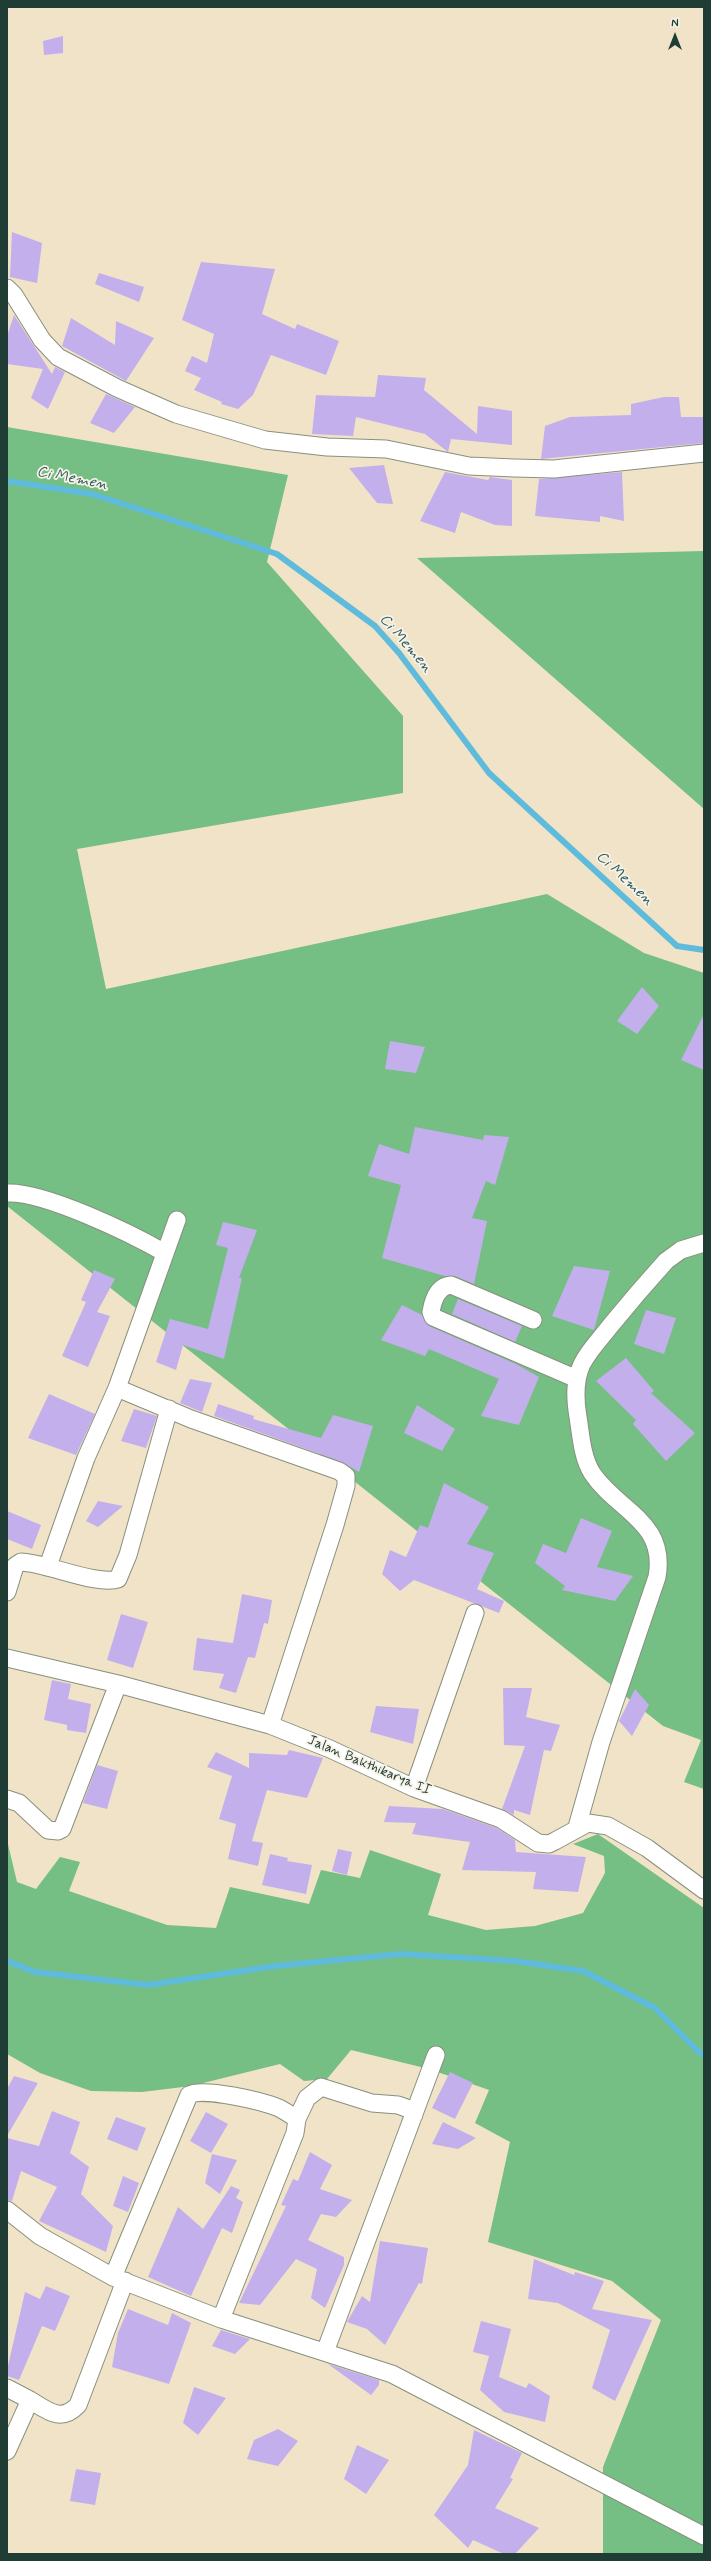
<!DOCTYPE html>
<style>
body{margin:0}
#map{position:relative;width:711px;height:2561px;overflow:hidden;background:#f1e3c7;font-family:Mynerve,sans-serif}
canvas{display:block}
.frame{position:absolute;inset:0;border:8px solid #1f3d34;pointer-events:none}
.north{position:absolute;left:655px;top:16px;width:40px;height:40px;-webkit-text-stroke:3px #f7f3e8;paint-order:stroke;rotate:0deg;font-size:11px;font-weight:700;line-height:16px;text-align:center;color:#1f3d34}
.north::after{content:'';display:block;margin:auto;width:14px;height:18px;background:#1f3d34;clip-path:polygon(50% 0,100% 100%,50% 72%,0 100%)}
</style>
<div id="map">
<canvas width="711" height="2561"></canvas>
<div class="frame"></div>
<div class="north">N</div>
</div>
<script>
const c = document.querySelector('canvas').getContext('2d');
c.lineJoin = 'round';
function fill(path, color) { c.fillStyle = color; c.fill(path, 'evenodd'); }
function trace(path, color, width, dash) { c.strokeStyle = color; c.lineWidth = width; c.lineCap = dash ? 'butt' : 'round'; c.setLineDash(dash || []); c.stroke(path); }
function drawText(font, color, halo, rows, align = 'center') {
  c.font = font + ' Mynerve,sans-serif'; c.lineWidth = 3.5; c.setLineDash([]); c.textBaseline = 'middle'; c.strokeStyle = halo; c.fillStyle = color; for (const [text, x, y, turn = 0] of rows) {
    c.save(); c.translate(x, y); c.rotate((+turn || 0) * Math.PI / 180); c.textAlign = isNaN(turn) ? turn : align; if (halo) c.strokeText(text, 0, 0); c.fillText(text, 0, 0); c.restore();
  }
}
const forest = new Path2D(`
 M 7,427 L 288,475 L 267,562 L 403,716 L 403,793 L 77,849 L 106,989 L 547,894 L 644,953 L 704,973 L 704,1789 L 684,1782 L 701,1740 L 663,1726 L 7,1206 Z
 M 704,551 L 704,809 L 417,558 Z
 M 598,1834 L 704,1908 L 704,2554 L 603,2554 L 603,2467 L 661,2320 L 612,2281 L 488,2242 L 510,2142 L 475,2123 L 489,2090 L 429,2069 L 351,2050 L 327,2079 L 304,2081 L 280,2064 L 191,2086 L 142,2092 L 91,2091 L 40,2073 L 7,2054 L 7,1840 L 17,1882 L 36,1889 L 60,1857 L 80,1862 L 69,1891 L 167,1925 L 216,1928 L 230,1887 L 309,1904 L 321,1870 L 360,1878 L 370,1850 L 441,1874 L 428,1915 L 486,1930 L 535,1926 L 583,1913 L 605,1873 L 604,1856 L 573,1844 Z`);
const stream = new Path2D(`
 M 7,481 L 92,494 L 277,554 L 375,626 L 399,653 L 489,773 L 677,946 L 704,950
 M 7,1961 L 35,1972 L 148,1985 L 275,1966 L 401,1954 L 515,1961 L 583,1971 L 655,2008 L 699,2052 L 704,2055`);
const building = new Path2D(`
 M 63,36 L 63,53 L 44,55 L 43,41 Z
 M 12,232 L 42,243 L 37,283 L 10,277 Z
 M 201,262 L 275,269 L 262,314 L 295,329 L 297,324 L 339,341 L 326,375 L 271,355 L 253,395 L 238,409 L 221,404 L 222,402 L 194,390 L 201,378 L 185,371 L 192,356 L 207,363 L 214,334 L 182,320 Z
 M 99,273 L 144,287 L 139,302 L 95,284 Z
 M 14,315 L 52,374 L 55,367 L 65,372 L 48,409 L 31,398 L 43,369 L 7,364 L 7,336 Z
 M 71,318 L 115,345 L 116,321 L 154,338 L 126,381 L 62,346 Z
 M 378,375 L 426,378 L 424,390 L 477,434 L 478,406 L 512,411 L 512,445 L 451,439 L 448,452 L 425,434 L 356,417 L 353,436 L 312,434 L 316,395 L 375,397 Z
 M 106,394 L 135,407 L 114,433 L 90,423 Z
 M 664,397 L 679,397 L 681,417 L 704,417 L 704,443 L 541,459 L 545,426 L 570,417 L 631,415 L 631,404 Z
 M 384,465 L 393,504 L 377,503 L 349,468 Z
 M 445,472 L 488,480 L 490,477 L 512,480 L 512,526 L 495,525 L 461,512 L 455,533 L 420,521 Z
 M 622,472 L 624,521 L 600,516 L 600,522 L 535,516 L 539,479 Z
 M 642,987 L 659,1006 L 637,1034 L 617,1021 Z
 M 704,1014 L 704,1070 L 681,1060 Z
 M 390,1041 L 425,1047 L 416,1073 L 385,1069 Z
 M 415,1127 L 483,1140 L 484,1135 L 509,1137 L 495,1185 L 486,1181 L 472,1218 L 487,1221 L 474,1284 L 455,1276 L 445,1276 L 382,1258 L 401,1185 L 368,1176 L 379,1144 L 409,1154 Z
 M 223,1222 L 257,1230 L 239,1278 L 242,1278 L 224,1359 L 183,1345 L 176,1370 L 156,1362 L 170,1319 L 208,1329 L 228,1248 L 216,1245 Z
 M 574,1266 L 610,1271 L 594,1330 L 552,1316 Z
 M 94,1270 L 115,1279 L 97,1312 L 110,1316 L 88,1367 L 62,1356 L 86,1302 L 81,1300 Z
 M 458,1299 L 522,1326 L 515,1342 L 452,1314 Z
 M 402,1305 L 422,1315 L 429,1326 L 516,1364 L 539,1377 L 519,1425 L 481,1416 L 499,1379 L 429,1349 L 425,1356 L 381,1340 Z
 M 646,1310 L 676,1318 L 664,1354 L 634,1344 Z
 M 626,1358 L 654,1391 L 651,1393 L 695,1433 L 666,1461 L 633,1424 L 636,1420 L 596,1381 Z
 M 190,1379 L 212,1383 L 202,1412 L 180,1403 Z
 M 49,1394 L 95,1414 L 76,1455 L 28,1438 Z
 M 218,1404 L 254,1416 L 253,1419 L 321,1438 L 333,1415 L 373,1426 L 359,1472 L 342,1462 L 214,1416 Z
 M 417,1405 L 455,1429 L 442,1451 L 404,1433 Z
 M 134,1409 L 157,1416 L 146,1448 L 121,1441 Z
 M 444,1483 L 489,1507 L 467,1544 L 494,1553 L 477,1589 L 504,1601 L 499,1613 L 414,1580 L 400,1591 L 382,1574 L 390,1550 L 406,1557 L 420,1525 L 428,1528 Z
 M 98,1501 L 123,1506 L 98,1527 L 86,1521 Z
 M 7,1511 L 41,1525 L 32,1549 L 7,1539 Z
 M 581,1518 L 612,1531 L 597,1567 L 633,1576 L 615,1601 L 562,1590 L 565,1586 L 535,1563 L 543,1544 L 566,1553 Z
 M 242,1594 L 272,1600 L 268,1624 L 264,1623 L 255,1658 L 248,1657 L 236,1693 L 219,1688 L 224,1674 L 193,1670 L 197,1638 L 233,1643 Z
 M 121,1614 L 148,1622 L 133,1668 L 107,1660 Z
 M 52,1680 L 71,1684 L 68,1699 L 91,1704 L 86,1733 L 67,1730 L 67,1725 L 44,1720 Z
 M 503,1688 L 532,1688 L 526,1717 L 560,1725 L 551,1751 L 544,1750 L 530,1815 L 514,1810 L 514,1815 L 502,1809 L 525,1746 L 504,1745 Z
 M 635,1689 L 649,1705 L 632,1736 L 619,1721 Z
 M 376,1706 L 419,1709 L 413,1744 L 370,1732 Z
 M 289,1750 L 323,1758 L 307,1798 L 267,1790 L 252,1841 L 263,1843 L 258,1866 L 228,1859 L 236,1824 L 219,1819 L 232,1776 L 207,1767 L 216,1752 L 249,1768 L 249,1753 L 287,1755 Z
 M 97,1765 L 118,1771 L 107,1809 L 83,1803 Z
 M 389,1806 L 443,1809 L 497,1828 L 515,1840 L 516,1852 L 586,1857 L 578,1892 L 533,1889 L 536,1872 L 462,1870 L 470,1842 L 412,1834 L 416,1823 L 384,1822 Z
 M 338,1849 L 352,1852 L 347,1875 L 332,1871 Z
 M 270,1854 L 288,1858 L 287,1861 L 312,1865 L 306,1894 L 262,1885 Z
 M 450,2072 L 473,2083 L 455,2119 L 432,2108 Z
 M 14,2076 L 38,2083 L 7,2136 L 7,2089 Z
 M 52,2111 L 80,2122 L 70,2153 L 89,2167 L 81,2194 L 113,2226 L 106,2252 L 39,2221 L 57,2187 L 21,2171 L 12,2201 L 7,2200 L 7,2138 L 39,2146 Z
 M 206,2112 L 228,2124 L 211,2153 L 190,2141 Z
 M 116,2117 L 146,2128 L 137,2151 L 107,2139 Z
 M 443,2122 L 476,2138 L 458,2149 L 432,2144 Z
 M 310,2152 L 332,2165 L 320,2189 L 352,2200 L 336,2217 L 321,2214 L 308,2240 L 344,2257 L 344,2265 L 325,2308 L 311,2298 L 317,2269 L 296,2259 L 260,2305 L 239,2303 L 286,2206 L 281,2205 L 293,2179 L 298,2181 Z
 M 212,2154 L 237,2160 L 220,2194 L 205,2183 Z
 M 123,2176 L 139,2183 L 128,2212 L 113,2206 Z
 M 231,2186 L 240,2190 L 236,2198 L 243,2202 L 232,2233 L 222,2228 L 191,2296 L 148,2277 L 178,2207 L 203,2229 Z
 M 380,2241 L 428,2248 L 422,2284 L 419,2283 L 385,2345 L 367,2329 L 347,2322 L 362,2296 L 370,2302 Z
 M 534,2259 L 574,2275 L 575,2272 L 604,2281 L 592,2309 L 652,2320 L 615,2401 L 592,2388 L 610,2330 L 558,2303 L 528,2299 Z
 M 46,2286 L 70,2296 L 55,2331 L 42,2326 L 19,2380 L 7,2376 L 7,2370 L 25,2292 L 40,2299 Z
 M 128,2309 L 168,2325 L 172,2313 L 191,2323 L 169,2384 L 112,2367 L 118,2333 Z
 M 481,2321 L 511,2329 L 499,2377 L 526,2388 L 529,2383 L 550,2396 L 545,2422 L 504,2412 L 480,2390 L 489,2356 L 473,2352 Z
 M 221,2330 L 250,2339 L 235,2354 L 212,2346 Z
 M 328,2364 L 379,2380 L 379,2385 L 371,2395 Z
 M 194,2387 L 226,2398 L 198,2435 L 183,2423 Z
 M 278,2429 L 298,2441 L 278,2466 L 247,2459 L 254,2440 Z
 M 474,2430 L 522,2453 L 510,2478 L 513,2479 L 495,2508 L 539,2528 L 515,2554 L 504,2554 L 473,2540 L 468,2548 L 434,2515 L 468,2465 Z
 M 357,2445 L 389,2460 L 366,2494 L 344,2479 Z
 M 76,2469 L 101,2473 L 95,2505 L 70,2501 Z`);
const minor = new Path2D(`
 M 7,288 L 14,295 L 42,340 L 58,357 L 117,388 L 176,414 L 265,440 L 327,447 L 386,449 L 469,466 L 514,468 L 554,469 L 704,453
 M 7,1193 C 44,1191 132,1234 165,1253
 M 533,1320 L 451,1285 C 438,1286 433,1300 431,1312 L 433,1317 L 577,1379
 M 117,1388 L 191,1419 L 339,1471 L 346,1476 L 346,1486 L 335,1525 L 270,1725
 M 48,1566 L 86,1458 L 117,1388 L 177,1220
 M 7,1592 L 15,1566 L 21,1562 C 47,1563 97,1586 118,1579 L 128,1555 L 169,1409
 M 7,1658 L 118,1684 L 270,1725 L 330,1749 L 414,1788 L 501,1819 L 538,1843 L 549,1844 L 555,1841 L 588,1823 L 608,1826 L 647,1848 L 704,1890
 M 414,1788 L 475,1613
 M 7,1799 L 19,1803 L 48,1830 L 58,1831 L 62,1829 L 118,1684
 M 577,1827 L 601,1742 L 657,1577 C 667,1521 617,1511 592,1473 C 582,1457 581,1435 578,1417 C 575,1399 574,1381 582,1364 C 589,1350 601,1338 611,1325 C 629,1303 647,1282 666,1261 L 681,1250 L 704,1243
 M 297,2119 L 307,2098 L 321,2087 L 372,2103 L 398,2105 L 409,2109 L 414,2115
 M 7,2210 L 40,2236 L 113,2277 L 221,2319 L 392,2374 L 704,2536
 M 113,2277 L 189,2095 C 203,2087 262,2101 279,2108 C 285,2111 291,2115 297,2119 L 295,2133 L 221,2319
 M 325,2352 L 436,2055
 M 7,2388 L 30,2400 L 7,2451
 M 30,2400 C 48,2411 61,2423 78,2405 L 125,2281`);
const streetNames = [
 ["Jalan Bakthikarya II",369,1766,23]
];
const waterNames = [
 ["Ci Memen",72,479,11],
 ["Ci Memen",405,644,49],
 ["Ci Memen",624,879,43]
];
fill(forest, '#75be84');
trace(stream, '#5fbbdc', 6);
fill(building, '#c4afed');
trace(minor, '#88907e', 19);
trace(minor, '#fff', 17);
drawText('14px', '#1f3d34', '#f7f3e8', streetNames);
drawText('italic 15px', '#2f5c5e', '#f7f3e8', waterNames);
</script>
